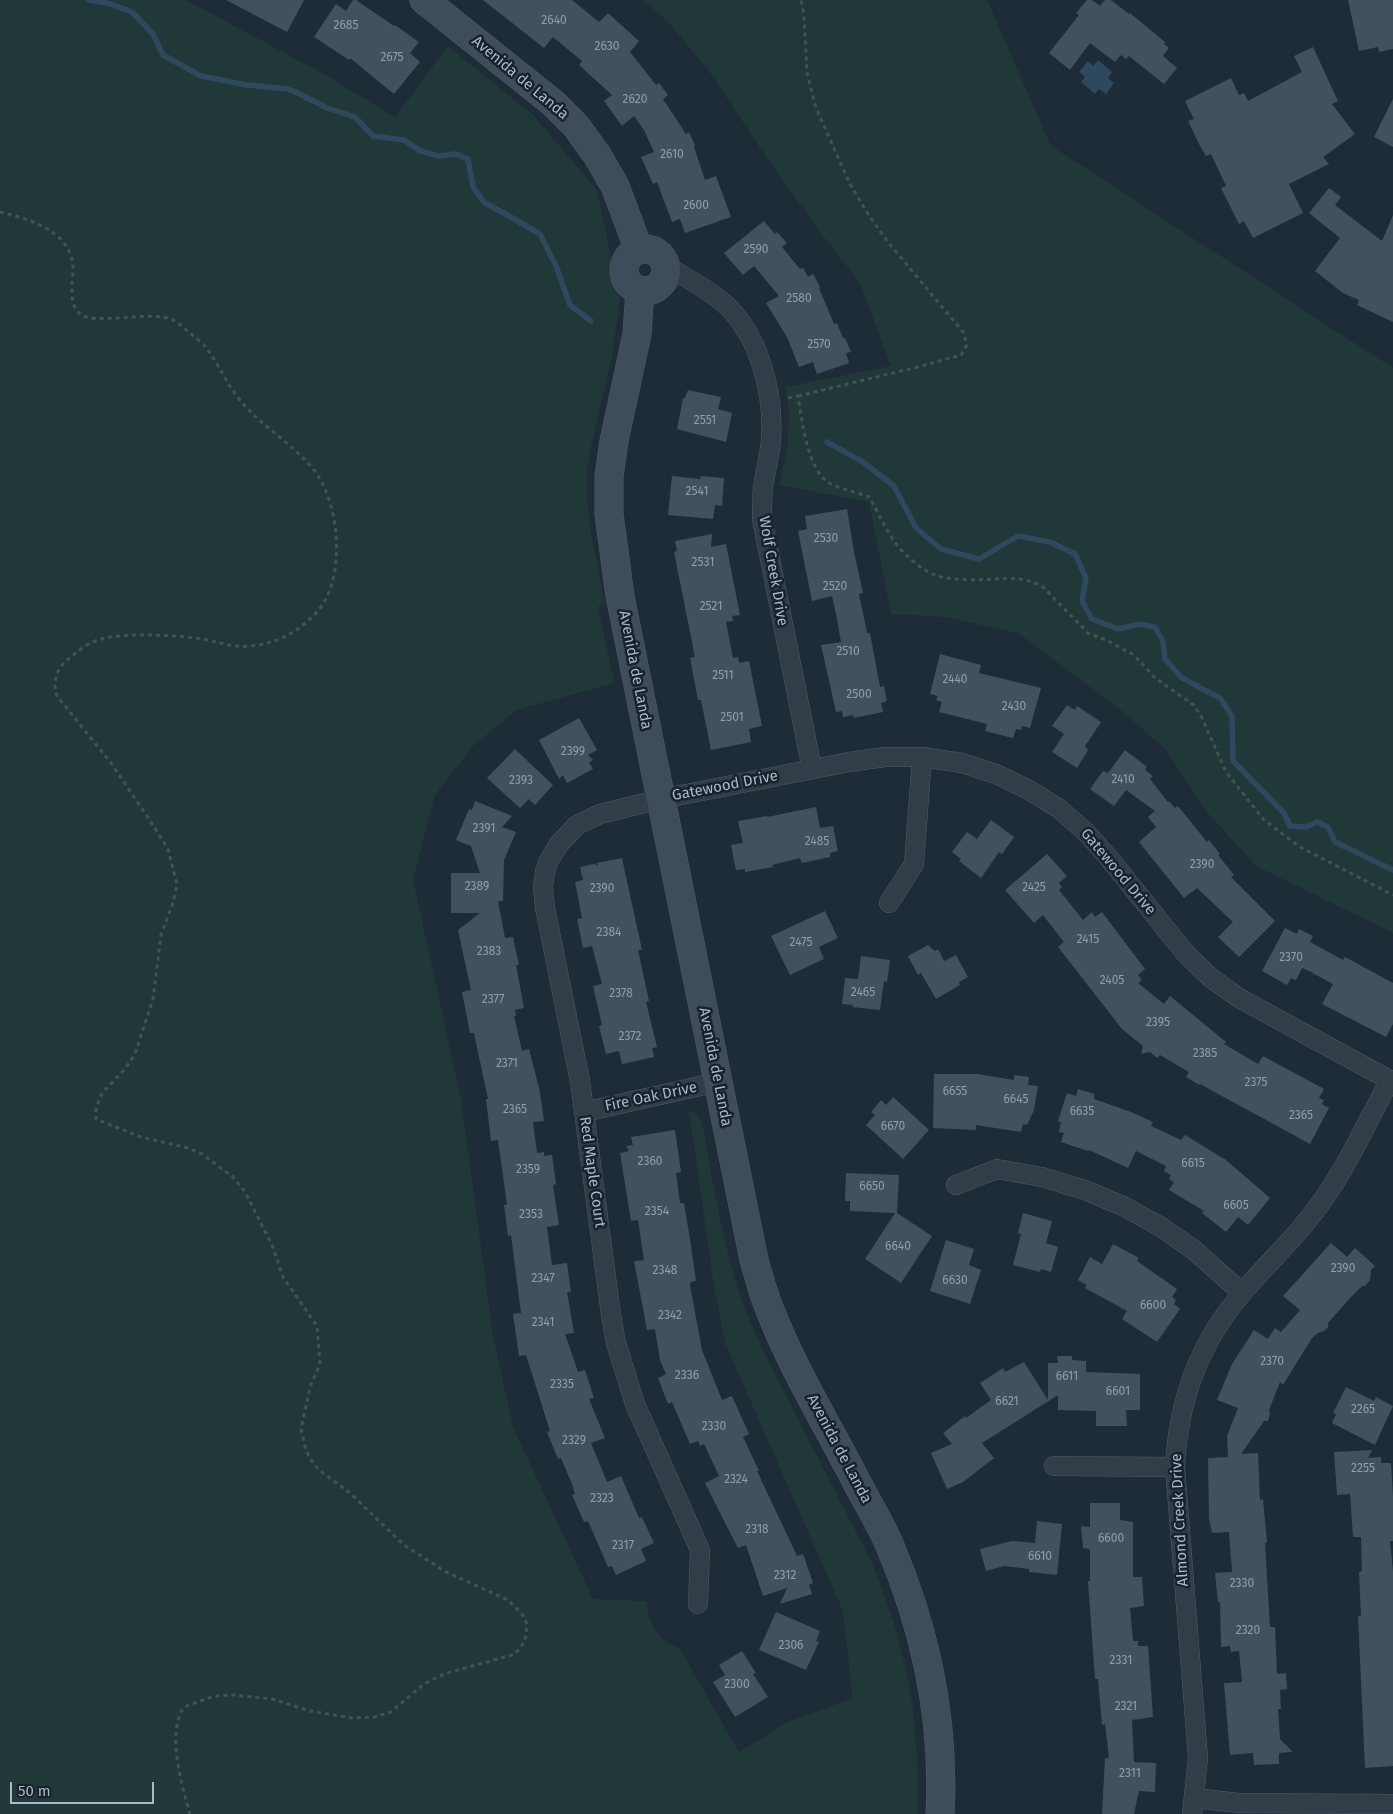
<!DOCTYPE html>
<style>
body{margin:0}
#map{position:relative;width:1393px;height:1814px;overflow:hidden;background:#1e2c37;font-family:"Fira Sans",sans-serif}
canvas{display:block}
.scale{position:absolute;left:10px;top:1782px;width:144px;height:22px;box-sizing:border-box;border:2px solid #abb8c5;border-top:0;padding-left:6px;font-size:15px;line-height:18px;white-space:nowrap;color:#abb8c5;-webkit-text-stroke:4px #17222c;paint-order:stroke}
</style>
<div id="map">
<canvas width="1393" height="1814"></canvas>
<div class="scale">50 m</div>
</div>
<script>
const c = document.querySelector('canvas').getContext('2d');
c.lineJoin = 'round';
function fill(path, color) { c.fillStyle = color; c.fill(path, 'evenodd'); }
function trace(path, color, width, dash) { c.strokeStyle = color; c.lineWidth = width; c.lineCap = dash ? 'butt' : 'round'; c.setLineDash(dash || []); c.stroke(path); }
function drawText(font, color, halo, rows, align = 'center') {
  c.font = font + ' "Fira Sans",sans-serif'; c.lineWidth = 5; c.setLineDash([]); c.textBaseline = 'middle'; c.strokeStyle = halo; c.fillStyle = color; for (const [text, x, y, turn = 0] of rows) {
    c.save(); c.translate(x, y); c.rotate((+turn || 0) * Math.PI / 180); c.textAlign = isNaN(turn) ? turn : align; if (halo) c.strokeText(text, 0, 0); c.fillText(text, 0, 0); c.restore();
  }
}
const green = new Path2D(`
 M 0,0 L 186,0 L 322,73 L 395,117 L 448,46 L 533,115 L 597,190 L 620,299 L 612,356 L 590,451 L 587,471 L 587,492 L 590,530 L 605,604 L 598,606 L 614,683 L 517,710 L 474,745 L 435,795 L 413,880 L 461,1099 L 493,1336 L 513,1427 L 593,1599 L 646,1601 C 649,1626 657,1639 680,1649 L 739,1752 L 788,1722 L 853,1698 L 843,1611 L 725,1343 L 713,1280 L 689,1110 L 696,1114 L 702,1122 C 712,1176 720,1230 736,1282 C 743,1307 754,1330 764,1353 L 873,1565 L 894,1623 L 908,1678 L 913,1710 L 917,1761 L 917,1814 L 0,1814 Z
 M 643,0 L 987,0 L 1051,146 L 1393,368 L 1393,933 L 1256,866 L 1208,813 L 1166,750 L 1122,711 L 1018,633 L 945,617 L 891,614 L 869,502 L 779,485 L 788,445 L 789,413 L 786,387 L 891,366 L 860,283 L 821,233 L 766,157 L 709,71 L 667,21 Z`);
const water = new Path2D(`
 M 1098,60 L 1112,72 L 1108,78 L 1114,83 L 1106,94 L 1099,89 L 1095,94 L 1081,82 L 1085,77 L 1079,72 L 1088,61 L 1093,66 Z`);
const stream = new Path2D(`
 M 89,0 L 111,4 L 132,12 L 153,34 L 163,55 L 201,76 L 247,85 L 289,89 L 327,108 L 355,117 L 373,136 L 404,140 L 420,151 L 439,156 L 456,154 L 468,159 L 473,187 L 485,203 L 502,212 L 540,234 L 556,266 L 570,305 L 591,321
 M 827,442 L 863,462 L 894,486 L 916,528 L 941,549 L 979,559 L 1018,536 L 1050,542 L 1075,554 L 1086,578 L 1082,601 L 1092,619 L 1118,629 L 1140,624 L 1155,627 L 1163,641 L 1165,659 L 1182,678 L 1220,698 L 1232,716 L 1233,761 L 1284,813 L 1290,826 L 1306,827 L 1317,822 L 1328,827 L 1335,842 L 1393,870`);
const building = new Path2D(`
 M 226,0 L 304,0 L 287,32 Z
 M 353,0 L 356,0 L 394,26 L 395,25 L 419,42 L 410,53 L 420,62 L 394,94 L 350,58 L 349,60 L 314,37 L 336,4 L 346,11 Z
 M 483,0 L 572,0 L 599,22 L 608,13 L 639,41 L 630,52 L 656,85 L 659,83 L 668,95 L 663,99 L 686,134 L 689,132 L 695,145 L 694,147 L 705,180 L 716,176 L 731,217 L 685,233 L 680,219 L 672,222 L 657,182 L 653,184 L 641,157 L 654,152 L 644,130 L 634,116 L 622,126 L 604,101 L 612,95 L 579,65 L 582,61 L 553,37 L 544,48 Z
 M 1087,0 L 1092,0 L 1100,6 L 1105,0 L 1111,0 L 1129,14 L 1130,13 L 1165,42 L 1164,44 L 1169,48 L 1163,56 L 1177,68 L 1164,84 L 1129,56 L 1126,59 L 1121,55 L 1115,62 L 1090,43 L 1070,70 L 1049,53 L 1079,15 L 1076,13 Z
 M 1348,0 L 1393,0 L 1393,49 L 1379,52 L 1378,47 L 1359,51 Z
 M 1313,47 L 1338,101 L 1332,104 L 1355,134 L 1323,157 L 1329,164 L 1289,184 L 1303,213 L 1253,238 L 1244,221 L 1239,224 L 1221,188 L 1226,186 L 1211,154 L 1206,156 L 1199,144 L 1188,121 L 1194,119 L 1185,101 L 1231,78 L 1239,95 L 1244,93 L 1248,101 L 1302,72 L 1294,56 Z
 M 1393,99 L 1393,147 L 1374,137 Z
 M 1329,188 L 1341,197 L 1335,205 L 1382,241 L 1393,215 L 1393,322 L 1357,305 L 1359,300 L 1343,293 L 1315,271 L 1340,238 L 1309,213 Z
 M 764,221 L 775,234 L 777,232 L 787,243 L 782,247 L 800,269 L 803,268 L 808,277 L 813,274 L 820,287 L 819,288 L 834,324 L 837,323 L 843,338 L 845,338 L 851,352 L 846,353 L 849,363 L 817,374 L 813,362 L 799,367 L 787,337 L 766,303 L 779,296 L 754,266 L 743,275 L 724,253 Z
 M 688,390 L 721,397 L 718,409 L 732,413 L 726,442 L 677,429 L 683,398 L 685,398 Z
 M 672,476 L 700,479 L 701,476 L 724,478 L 722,506 L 715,505 L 713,519 L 668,515 Z
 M 847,509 L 854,552 L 863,593 L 859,594 L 867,633 L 870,633 L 880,687 L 884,686 L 887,701 L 881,703 L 883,712 L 854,718 L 853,715 L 843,717 L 842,711 L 836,712 L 821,645 L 841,642 L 837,619 L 832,596 L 812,601 L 798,531 L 807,529 L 805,516 Z
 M 712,534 L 711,547 L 726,544 L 740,615 L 732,616 L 733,621 L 726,622 L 733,658 L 738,657 L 739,663 L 749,661 L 762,726 L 749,729 L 751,742 L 711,750 L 701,700 L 698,700 L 690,658 L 695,657 L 674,552 L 677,551 L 675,541 Z
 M 940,654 L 981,665 L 979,673 L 1041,688 L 1030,728 L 1022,726 L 1021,730 L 1016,729 L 1013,738 L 985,731 L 987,724 L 939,712 L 942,702 L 936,700 L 938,696 L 930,694 Z
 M 1067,705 L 1075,710 L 1077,706 L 1101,722 L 1085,746 L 1088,750 L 1077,768 L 1052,752 L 1064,734 L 1052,726 Z
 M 579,718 L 597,750 L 588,755 L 593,760 L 589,763 L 593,769 L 567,783 L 563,775 L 559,779 L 539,740 Z
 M 515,749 L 553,785 L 535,805 L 529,799 L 520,808 L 487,778 Z
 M 1125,750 L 1147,767 L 1145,770 L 1153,776 L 1150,779 L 1168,802 L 1169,801 L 1175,808 L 1178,806 L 1207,842 L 1209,840 L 1220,854 L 1218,855 L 1234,875 L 1231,877 L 1275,921 L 1239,957 L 1218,937 L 1233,922 L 1197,888 L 1184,898 L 1139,842 L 1156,827 L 1148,817 L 1155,811 L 1126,790 L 1114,806 L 1090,789 L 1103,771 L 1108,773 Z
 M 475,801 L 512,816 L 502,827 L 516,832 L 504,860 L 503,901 L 498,901 L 505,938 L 513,937 L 519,965 L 516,965 L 524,1008 L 515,1010 L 516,1016 L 514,1016 L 522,1051 L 529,1049 L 540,1092 L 544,1121 L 533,1122 L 537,1153 L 544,1152 L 544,1156 L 552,1155 L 556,1184 L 553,1185 L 559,1225 L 547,1227 L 552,1265 L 567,1263 L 571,1292 L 567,1292 L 574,1333 L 565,1334 L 578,1372 L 585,1370 L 594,1398 L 589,1399 L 605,1438 L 591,1443 L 607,1482 L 621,1476 L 639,1518 L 642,1517 L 654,1543 L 641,1549 L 646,1561 L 616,1575 L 612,1566 L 608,1567 L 588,1521 L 584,1522 L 572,1495 L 575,1494 L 572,1484 L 561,1458 L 558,1459 L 547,1432 L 550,1431 L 526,1355 L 519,1356 L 513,1314 L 521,1313 L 511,1235 L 508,1236 L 504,1205 L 507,1205 L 498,1140 L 491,1141 L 486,1099 L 488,1099 L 474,1033 L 470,1033 L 462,992 L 471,990 L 458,930 L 480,913 L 451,913 L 451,873 L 480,873 L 471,846 L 456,840 L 469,809 L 472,810 Z
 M 816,807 L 820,828 L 833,826 L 838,851 L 830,853 L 830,857 L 802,863 L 800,858 L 772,865 L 773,867 L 745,872 L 745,869 L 736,870 L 731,845 L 743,843 L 738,821 L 767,816 L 767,817 Z
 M 991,820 L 1014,837 L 1002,854 L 999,852 L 981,878 L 959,861 L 961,859 L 952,852 L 967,832 L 977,839 Z
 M 1047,854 L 1067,876 L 1059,883 L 1062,887 L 1059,890 L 1083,920 L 1092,912 L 1095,917 L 1102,912 L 1145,969 L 1138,975 L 1142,980 L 1138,983 L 1164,1004 L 1170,996 L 1226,1042 L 1224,1044 L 1258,1064 L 1263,1056 L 1324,1089 L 1319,1098 L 1324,1100 L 1322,1104 L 1329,1108 L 1310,1144 L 1200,1084 L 1199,1085 L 1186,1077 L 1189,1072 L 1160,1055 L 1157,1058 L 1150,1052 L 1141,1054 L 1143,1046 L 1122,1029 L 1058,947 L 1064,942 L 1043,915 L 1034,923 L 1005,890 Z
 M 622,858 L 642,950 L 638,950 L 649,1001 L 646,1002 L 657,1047 L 652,1048 L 654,1057 L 622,1064 L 619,1051 L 606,1054 L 599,1026 L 602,1025 L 593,986 L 602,984 L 592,946 L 583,948 L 577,919 L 582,918 L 575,882 L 583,880 L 580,867 L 594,864 L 599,866 L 596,863 Z
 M 825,911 L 838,938 L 819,947 L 824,959 L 790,975 L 771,936 Z
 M 1285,928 L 1297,934 L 1299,929 L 1313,936 L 1310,942 L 1343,960 L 1345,957 L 1393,983 L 1393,1024 L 1386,1037 L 1322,1004 L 1333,984 L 1307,970 L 1302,968 L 1296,980 L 1291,978 L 1287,985 L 1262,971 Z
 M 928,945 L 935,951 L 938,949 L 944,961 L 956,955 L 968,977 L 959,982 L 960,985 L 936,999 L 921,973 L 918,975 L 908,956 Z
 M 861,956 L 890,960 L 887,982 L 884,981 L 880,1010 L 852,1007 L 853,1005 L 842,1004 L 845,978 L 858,979 Z
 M 934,1074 L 977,1074 L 1014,1080 L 1014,1075 L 1029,1077 L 1028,1085 L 1038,1086 L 1034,1110 L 1027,1125 L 1023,1124 L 1021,1132 L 976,1125 L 976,1130 L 933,1128 Z
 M 1078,1089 L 1094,1094 L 1094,1099 L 1131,1112 L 1153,1122 L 1151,1126 L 1181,1140 L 1185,1135 L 1226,1160 L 1270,1198 L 1248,1225 L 1238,1217 L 1226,1232 L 1202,1213 L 1204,1211 L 1169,1190 L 1174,1182 L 1169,1179 L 1171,1175 L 1164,1171 L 1166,1166 L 1136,1151 L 1128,1168 L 1089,1150 L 1088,1151 L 1061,1142 L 1064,1133 L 1059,1132 L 1061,1122 L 1058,1121 L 1067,1093 L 1076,1096 Z
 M 893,1097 L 929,1130 L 903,1159 L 866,1125 L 875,1115 L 871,1112 L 881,1100 L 886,1105 Z
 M 675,1130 L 681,1172 L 676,1173 L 680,1203 L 684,1203 L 690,1239 L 696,1281 L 691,1282 L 690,1285 L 702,1350 L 722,1400 L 732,1396 L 749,1434 L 743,1437 L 759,1471 L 757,1471 L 797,1556 L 803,1554 L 813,1583 L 809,1585 L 812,1594 L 780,1604 L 787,1588 L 763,1596 L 746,1545 L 738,1548 L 718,1509 L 705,1483 L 719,1476 L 704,1444 L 700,1446 L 698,1441 L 690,1444 L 672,1402 L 668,1404 L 658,1378 L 666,1374 L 660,1360 L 655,1329 L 647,1330 L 634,1261 L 644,1260 L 638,1220 L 631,1221 L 620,1153 L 629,1151 L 626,1146 L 633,1145 L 631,1137 Z
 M 846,1173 L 899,1175 L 897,1213 L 932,1236 L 901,1283 L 865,1259 L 895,1213 L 850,1211 L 850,1201 L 845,1201 Z
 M 1023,1213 L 1052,1221 L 1046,1243 L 1058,1247 L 1051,1272 L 1041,1269 L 1040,1272 L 1013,1265 L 1021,1234 L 1018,1233 Z
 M 946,1240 L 974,1249 L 969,1265 L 981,1270 L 970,1304 L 930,1291 Z
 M 1331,1243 L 1347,1257 L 1355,1248 L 1375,1266 L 1371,1270 L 1370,1280 L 1365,1286 L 1362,1286 L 1350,1298 L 1328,1323 L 1328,1327 L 1324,1331 L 1318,1333 L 1312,1338 L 1283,1385 L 1280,1382 L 1269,1410 L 1270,1414 L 1268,1421 L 1264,1421 L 1241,1454 L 1258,1453 L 1260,1500 L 1263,1499 L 1267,1542 L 1265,1543 L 1270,1627 L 1275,1627 L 1277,1674 L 1286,1673 L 1287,1689 L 1280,1690 L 1281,1709 L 1278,1709 L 1280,1739 L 1293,1752 L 1279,1753 L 1279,1764 L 1254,1765 L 1253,1753 L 1230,1755 L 1224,1683 L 1242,1682 L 1239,1651 L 1231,1652 L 1230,1646 L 1221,1647 L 1220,1602 L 1218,1602 L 1215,1573 L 1232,1572 L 1229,1532 L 1212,1533 L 1209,1518 L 1208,1458 L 1228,1457 L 1227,1436 L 1238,1408 L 1217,1400 L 1232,1364 L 1254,1330 L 1268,1339 L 1275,1328 L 1281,1332 L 1300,1310 L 1283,1296 Z
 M 1113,1244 L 1139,1258 L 1137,1261 L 1177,1289 L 1172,1297 L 1176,1300 L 1174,1304 L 1180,1309 L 1157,1342 L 1122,1319 L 1127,1311 L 1085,1288 L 1087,1285 L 1078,1280 L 1090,1257 L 1102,1264 Z
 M 1057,1356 L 1072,1356 L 1072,1360 L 1086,1361 L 1086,1372 L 1140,1374 L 1140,1410 L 1126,1410 L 1127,1426 L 1096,1426 L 1096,1411 L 1058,1410 L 1058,1395 L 982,1443 L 994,1458 L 963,1482 L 947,1489 L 931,1453 L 952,1444 L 943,1433 L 965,1416 L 966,1418 L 991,1400 L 980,1383 L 1003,1368 L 1005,1372 L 1024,1362 L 1048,1400 L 1048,1363 L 1058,1363 Z
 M 1346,1387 L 1374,1401 L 1376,1397 L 1393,1406 L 1375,1445 L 1332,1423 L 1336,1414 L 1333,1413 Z
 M 1372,1450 L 1368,1458 L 1381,1457 L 1381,1463 L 1391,1463 L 1393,1497 L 1393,1541 L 1390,1541 L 1393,1572 L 1393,1766 L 1365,1768 L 1358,1616 L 1361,1616 L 1359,1572 L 1362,1571 L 1361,1537 L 1353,1537 L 1350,1494 L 1337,1495 L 1334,1452 Z
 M 1090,1503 L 1120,1503 L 1120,1520 L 1133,1522 L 1133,1577 L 1142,1577 L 1144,1606 L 1130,1608 L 1133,1641 L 1138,1641 L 1138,1646 L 1148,1646 L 1153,1717 L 1132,1720 L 1134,1762 L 1156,1763 L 1155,1792 L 1139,1791 L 1134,1814 L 1102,1814 L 1105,1758 L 1109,1758 L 1105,1724 L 1102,1725 L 1098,1679 L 1095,1679 L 1088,1581 L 1090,1581 L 1090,1549 L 1083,1548 L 1081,1526 L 1090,1527 Z
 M 1037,1521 L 1062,1524 L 1057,1575 L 1029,1572 L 1029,1569 L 1004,1566 L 986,1571 L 980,1549 L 1012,1541 L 1035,1543 Z
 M 776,1612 L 820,1631 L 816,1641 L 819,1642 L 806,1670 L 759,1650 Z
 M 742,1651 L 756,1673 L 753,1674 L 768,1697 L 735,1717 L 713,1682 L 725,1675 L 719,1665 Z`);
const path = new Path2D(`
 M 0,212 C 25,218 62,228 71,256 C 74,264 73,274 72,283 C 72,293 71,305 79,313 C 94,327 150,309 173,320 C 178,322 183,328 188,331 C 193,336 200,341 205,346 C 218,363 226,383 240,400 C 261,426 292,443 313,469 C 341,503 347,582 315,614 C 297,633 277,643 251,646 C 233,648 219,642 202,639 C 177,635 120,632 98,640 C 88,643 79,650 71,657 C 57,667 52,680 57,696 L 111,763 L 149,819 L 168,849 L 177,884 L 173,903 L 161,935 L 153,999 L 135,1054 L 125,1069 L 102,1093 L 96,1108 L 96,1119 L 141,1137 L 188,1148 L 202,1154 L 233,1177 L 245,1192 L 272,1245 L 283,1277 L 317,1326 L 320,1364 L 310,1387 L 301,1429 L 306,1451 L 312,1461 L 319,1470 L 350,1493 L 404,1545 L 444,1571 L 508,1600 L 522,1614 L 527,1624 L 525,1641 L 515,1654 L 444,1674 L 424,1684 L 391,1712 L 374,1717 L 352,1718 L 310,1711 L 272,1699 L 233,1695 L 214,1696 L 184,1707 C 166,1734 182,1785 190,1814
 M 798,396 L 922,366 L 961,355 L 967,345 L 963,332 L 887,241 L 868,214 L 850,184 L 816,108 L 807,73 L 804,15 L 801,0
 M 788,398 L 798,396 C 802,420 807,469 829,483 C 838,488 858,493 869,497 C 878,511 884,527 894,541 C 903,554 920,569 935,575 C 949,581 980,580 996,579 C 1013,578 1030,578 1044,588 L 1088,633 L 1108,641 L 1134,655 L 1155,678 L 1194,705 L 1202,718 L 1226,772 L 1264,820 L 1300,847 L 1393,895`);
const street = new Path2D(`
 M 665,266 C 686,277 708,289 726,305 C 760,337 774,394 771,439 C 770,456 765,472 763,488 C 762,498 762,509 762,519 L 812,769
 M 889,903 L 914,864 L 922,757
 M 584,1112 L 718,1082
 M 956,1185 L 997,1169 L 1042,1177 L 1085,1190 L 1125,1207 L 1161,1227 L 1194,1250 L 1242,1293
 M 1054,1466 L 1175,1467
 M 698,1604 L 700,1550 L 635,1404 L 616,1343 L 611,1315 L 580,1081 L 545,908 L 543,887 L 545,872 L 548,862 L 559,844 L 577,825 L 600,814 L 661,799 L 849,762 L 885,757 L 922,757 L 962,763 L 996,774 L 1029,790 L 1058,808 L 1086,832 L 1108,857 L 1186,954 L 1211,978 L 1239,998 L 1393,1082
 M 1195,1798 L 1239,1803 L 1393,1804
 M 1192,1814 L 1198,1758 L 1175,1467 C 1178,1401 1200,1341 1244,1291 C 1267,1264 1293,1240 1314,1212 C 1345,1172 1366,1124 1390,1080`);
const secondary = new Path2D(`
 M 424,0 L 553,103 L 576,126 L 597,155 L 615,186 L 639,250
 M624 270a21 21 0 1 1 42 0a21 21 0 1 1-42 0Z
 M 640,290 L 637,334 L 614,441 L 609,477 L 609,514 L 620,596 L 754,1260 C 759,1277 763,1294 770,1310 C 792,1367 825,1421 853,1475 C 865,1499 880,1522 890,1546 C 926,1631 945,1721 940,1814`);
const numberNames = [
 ["2640",554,21],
 ["2685",346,26],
 ["2630",607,47],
 ["2675",392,58],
 ["2620",635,100],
 ["2610",672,155],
 ["2600",696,206],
 ["2590",756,250],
 ["2580",799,299],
 ["2570",819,345],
 ["2551",705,421],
 ["2541",697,492],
 ["2530",826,539],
 ["2531",703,563],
 ["2520",835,587],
 ["2521",711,607],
 ["2510",848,652],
 ["2511",723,676],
 ["2440",955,680],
 ["2500",859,695],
 ["2430",1014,707],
 ["2501",732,718],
 ["2399",573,752],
 ["2410",1123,780],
 ["2393",521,781],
 ["2391",484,829],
 ["2485",817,842],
 ["2390",1202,865],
 ["2389",477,887],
 ["2425",1034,888],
 ["2390",602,889],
 ["2384",609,933],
 ["2415",1088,940],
 ["2475",801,943],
 ["2383",489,952],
 ["2370",1291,958],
 ["2405",1112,981],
 ["2465",863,993],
 ["2378",621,994],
 ["2377",493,1000],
 ["2395",1158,1023],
 ["2372",630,1037],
 ["2385",1205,1054],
 ["2371",507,1064],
 ["2375",1256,1083],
 ["6655",955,1092],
 ["6645",1016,1100],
 ["2365",515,1110],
 ["6635",1082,1112],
 ["2365",1301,1116],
 ["6670",893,1127],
 ["2360",650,1162],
 ["6615",1193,1164],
 ["2359",528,1170],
 ["6650",872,1187],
 ["6605",1236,1206],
 ["2354",657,1212],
 ["2353",531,1215],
 ["6640",898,1247],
 ["2390",1343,1269],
 ["2348",665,1271],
 ["2347",543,1279],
 ["6630",955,1281],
 ["6600",1153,1306],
 ["2342",670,1316],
 ["2341",543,1323],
 ["2370",1272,1362],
 ["2336",687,1376],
 ["6611",1067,1377],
 ["2335",562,1385],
 ["6601",1118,1392],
 ["6621",1007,1402],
 ["2265",1363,1410],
 ["2330",714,1427],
 ["2329",574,1441],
 ["2255",1363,1469],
 ["2324",736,1480],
 ["2323",602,1499],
 ["2318",757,1530],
 ["6600",1111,1539],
 ["2317",623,1546],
 ["6610",1040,1557],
 ["2312",785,1576],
 ["2330",1242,1584],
 ["2320",1248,1631],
 ["2306",791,1646],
 ["2331",1121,1661],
 ["2300",737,1685],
 ["2321",1126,1707],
 ["2311",1130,1774]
];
const streetNames = [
 ["Avenida de Landa",520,78,40],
 ["Wolf Creek Drive",773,571,80],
 ["Avenida de Landa",635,670,79],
 ["Gatewood Drive",725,786,-11],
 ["Gatewood Drive",1118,872,50],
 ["Avenida de Landa",715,1067,79],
 ["Fire Oak Drive",651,1097,-12],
 ["Red Maple Court",592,1172,82],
 ["Avenida de Landa",839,1449,62],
 ["Almond Creek Drive",1180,1520,-93]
];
fill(green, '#203938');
fill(water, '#2e485e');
trace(stream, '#2e485e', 5.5);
fill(building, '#405260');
trace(street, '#4f5b66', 20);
trace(secondary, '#4f5b66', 29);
trace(path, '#3d5555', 3, [4, 4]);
trace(street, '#313e48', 19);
trace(secondary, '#3f4d5b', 28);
drawText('12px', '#909eac', null, numberNames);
drawText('15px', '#abb8c5', '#17222c', streetNames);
</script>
